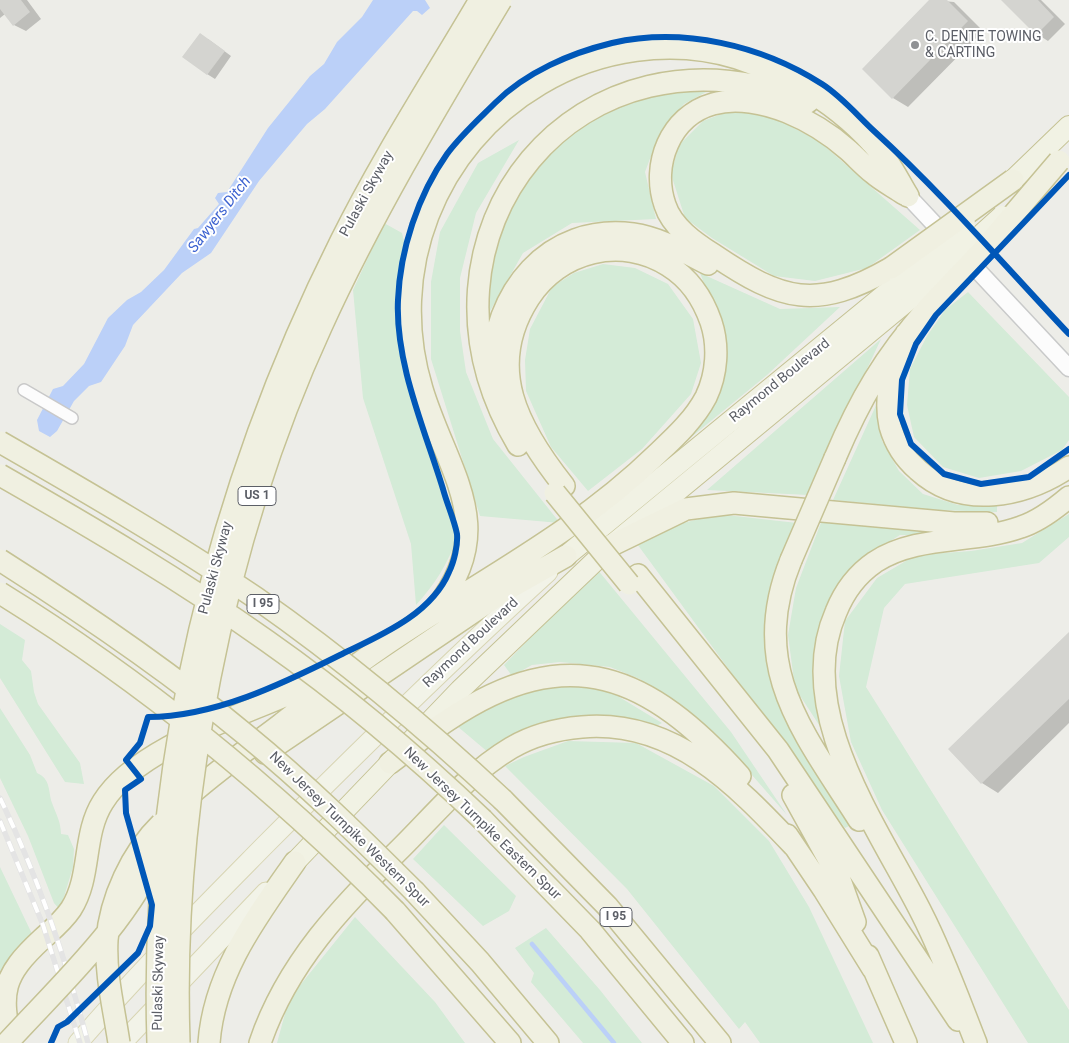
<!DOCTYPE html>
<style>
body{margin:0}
canvas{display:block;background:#edede8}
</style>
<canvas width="1069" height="1043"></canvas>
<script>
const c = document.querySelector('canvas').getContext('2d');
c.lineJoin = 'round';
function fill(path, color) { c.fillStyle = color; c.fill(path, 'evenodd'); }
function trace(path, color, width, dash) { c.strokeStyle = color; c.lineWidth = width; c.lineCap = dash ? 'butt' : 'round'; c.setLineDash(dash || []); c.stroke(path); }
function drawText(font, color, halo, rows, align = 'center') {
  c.font = font + ' Roboto,sans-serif'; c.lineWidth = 4; c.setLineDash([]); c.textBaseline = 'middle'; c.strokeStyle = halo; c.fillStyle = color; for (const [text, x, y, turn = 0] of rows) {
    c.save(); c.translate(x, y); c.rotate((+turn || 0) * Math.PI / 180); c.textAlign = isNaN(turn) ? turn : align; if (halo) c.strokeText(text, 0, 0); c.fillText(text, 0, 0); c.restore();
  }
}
const green = new Path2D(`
 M 670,89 L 708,91 L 684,104 L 658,137 L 645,172 L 656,219 L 572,223 L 523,253 L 485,320 L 490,264 L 504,213 L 541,161 L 602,110 Z
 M 732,110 L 762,111 L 820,142 L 920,230 L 867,268 L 815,281 L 774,276 L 712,238 L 685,218 L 671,174 L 679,145 L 703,121 Z
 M 519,140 L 476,213 L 460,278 L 460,331 L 466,372 L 493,439 L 560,523 L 480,516 L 431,359 L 431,282 L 440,232 L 478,163 Z
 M 384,223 L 402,233 L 405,245 L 398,301 L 401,356 L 457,537 C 448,564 435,584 416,605 L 411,544 L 363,398 L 353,290 Z
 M 603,264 L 635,268 L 668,284 L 693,319 L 701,363 L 691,394 L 642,449 L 588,491 L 551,447 L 526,391 L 525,360 L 530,329 L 552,287 L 574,273 Z
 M 700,273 L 780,309 L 840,307 L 767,375 L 684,443 L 699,423 L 720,323 Z
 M 968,292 L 1069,397 L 1069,440 L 1062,450 L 1021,471 L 979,478 L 943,467 L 914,437 L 907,405 L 910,369 L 927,336 L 945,310 Z
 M 881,339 L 808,495 L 707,490 Z
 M 878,401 L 882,441 L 899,471 L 923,494 L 958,505 L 997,504 L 997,512 L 938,510 L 833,500 Z
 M 717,514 L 797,523 L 765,616 L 773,680 L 853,824 L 845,828 L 632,537 Z
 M 1069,514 L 1069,537 L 1039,563 L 905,584 L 884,608 L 866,687 L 1069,1010 L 1069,1043 L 1028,1043 L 882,810 L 851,742 L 839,676 L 845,621 L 877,578 L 916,555 L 971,551 L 1022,543 Z
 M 822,520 L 934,528 L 939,535 L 900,535 L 857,562 L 827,606 L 814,658 L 823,731 L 795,688 L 788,635 L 796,588 Z
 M 597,569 L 731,732 L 787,815 L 716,734 L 640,679 L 610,667 L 560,662 L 532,665 L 512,676 L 504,665 Z
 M 0,624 L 25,640 L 22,660 L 31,671 L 34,692 L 38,704 L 80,763 L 84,784 L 65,782 L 0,678 Z
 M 573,683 L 611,692 L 662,723 L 654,727 L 602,718 L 489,753 L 457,726 L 491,705 L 534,690 Z
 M 0,708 L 30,755 L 37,773 C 51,779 48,791 52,803 C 56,814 61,822 61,834 L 68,835 L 74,849 L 73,867 L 60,910 L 54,903 L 28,836 L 0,778 Z
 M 568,741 L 636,743 L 714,786 L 769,841 L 809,907 L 873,1043 L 760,1043 L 745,1022 L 739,1029 L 627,889 L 505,766 L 524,757 Z
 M 444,825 L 516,896 L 509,911 L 483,926 L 413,859 Z
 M 0,867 L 33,936 L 0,971 Z
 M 355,917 L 435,1002 L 465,1043 L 277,1043 L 289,999 Z
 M 546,928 L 600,990 L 642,1043 L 583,1043 L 531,982 L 534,973 L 515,948 Z`);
const water = new Path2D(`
 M 373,0 L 425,0 L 430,8 L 422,15 L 417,11 L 413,11 L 325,109 L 307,124 L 259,181 L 211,253 L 182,273 L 133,325 L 125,346 L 101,382 L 89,386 L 74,401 L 57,431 L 50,437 L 39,431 L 37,420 L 53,389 L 63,386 L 84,364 L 108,318 L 127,300 L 141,292 L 164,270 L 194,229 L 198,228 L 219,204 L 215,198 L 218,193 L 227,192 L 268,128 L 310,76 L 324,64 L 337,42 L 362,17 Z`);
const shadow = new Path2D(`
 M 0,0 L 27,0 L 41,19 L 26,31 L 14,25 L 5,14 L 0,18 Z
 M 931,0 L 954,2 L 983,31 L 908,107 L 893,98 Z
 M 1013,0 L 1041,0 L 1065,24 L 1048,41 L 1037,34 Z
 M 208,39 L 231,56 L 215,79 L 207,74 Z
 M 1069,634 L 1069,723 L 998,793 L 982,783 L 950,749 Z`);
const stream = new Path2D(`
 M 532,944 L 614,1043`);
const building = new Path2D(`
 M 0,0 L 21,0 L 30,12 L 13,26 L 0,9 Z
 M 929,0 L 947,0 L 968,21 L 892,99 L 862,69 Z
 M 1001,0 L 1038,0 L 1054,17 L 1036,35 Z
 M 200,33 L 225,51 L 207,75 L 182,57 Z
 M 1069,632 L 1069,699 L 981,784 L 948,749 Z`);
const minor = new Path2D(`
 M 24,390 L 72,418`);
const secondary = new Path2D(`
 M 908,196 L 1069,368`);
const primary = new Path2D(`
 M 78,1043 C 137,974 201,910 265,845 C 358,752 451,660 548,572
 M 122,1043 L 266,892`);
const trunk = new Path2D(`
 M 1013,180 L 1069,126
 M 566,556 L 900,282
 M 295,862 L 460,690 L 612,545 L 911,298`);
const motorway = new Path2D(`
 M 891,268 C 816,311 782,301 714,255 C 695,243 672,227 665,205 C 651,165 670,116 713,104 C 736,97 765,103 787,112 C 809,121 830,134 848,150 C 856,157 864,166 873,173 C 882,181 894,187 904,194
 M 906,334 C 894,363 883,394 890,426 C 895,444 904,458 918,470 C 962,510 1024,497 1069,467
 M 492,373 C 492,293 548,223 633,234 C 660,238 684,252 708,264
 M 518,445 C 393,235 580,8 808,102
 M 835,458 C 860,399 884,358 927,309
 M 612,545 L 686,509 L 734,503 L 954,523 L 987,523
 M 791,560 C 747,668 804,733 859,820
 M 638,575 L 778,750 L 958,1020
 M 436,608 C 501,526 447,472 422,389 C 386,271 435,146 540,84 C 598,49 672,38 737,58 C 796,77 850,112 887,161 C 895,172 901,185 908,196
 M 265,753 L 504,591 L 566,556
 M 390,763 C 409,749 428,733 448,720 C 569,639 649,675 740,776
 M 793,795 L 840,880 L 855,922
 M 503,800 L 607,906 L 720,1043
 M 182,802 C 212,774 247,750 280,725 C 313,700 345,672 379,649 C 472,585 574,535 656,455 C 674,438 694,420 706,397 C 717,374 719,346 711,322 C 703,299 690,279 669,266 C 622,235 559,251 529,298 C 484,368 519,429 564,486
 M 483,820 L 590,930 L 683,1043
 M 787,835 L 824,890 L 873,969
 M 415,892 L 480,962 L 548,1043
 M 395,911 L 510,1043
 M 868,956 L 906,1043
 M 11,1043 C 0,992 2,976 42,939 C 52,930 63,921 71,909 C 92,876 82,835 103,802 C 134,751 231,719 284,696 C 301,689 318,680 335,671
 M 209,1043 C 214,973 256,918 295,862
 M 260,1043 C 287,963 343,905 402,847 C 436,813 469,773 511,748 C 533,735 557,729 582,727 C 674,719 736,785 794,846
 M 976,1043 C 959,1000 943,955 922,914 C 879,828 792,712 836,612 C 844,592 856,575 875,562 C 918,534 974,544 1021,527 C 1037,522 1056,508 1069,497`);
const rail = new Path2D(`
 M 0,798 C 38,877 66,959 88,1043
 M 0,821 L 43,925 L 80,1043`);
const trunkBridge = new Path2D(`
 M 900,282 L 965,224
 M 911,298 L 1002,216`);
const motorwayBridge = new Path2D(`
 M 891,268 L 1013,180
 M 927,309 L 984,249 L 1059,161
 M 0,442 C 87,492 173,542 256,598 C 343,659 425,727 503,800
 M 0,475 C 91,527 181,580 267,641 C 344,695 415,755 483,820
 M 555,493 L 629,584
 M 0,560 C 85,614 169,671 246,735 C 306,784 361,838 415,892
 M 791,560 L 835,458
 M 0,593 C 144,682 276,790 395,911
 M 7,1043 C 64,981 126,925 161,847
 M 119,1043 C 114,1009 105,974 107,940 C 110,899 132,852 161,824
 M 158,1043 C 149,766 217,488 341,241 C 382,158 433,80 480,0
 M 179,1043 C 171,807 222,542 321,327 C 373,213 437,107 501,0`);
const cycleway = new Path2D(`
 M 1069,175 L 936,315 L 916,344 L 902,380 L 900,414 L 911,444 L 944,474 L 981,484 L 1029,477 L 1069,449
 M 51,1043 L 58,1027 L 67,1022 L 138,953 L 150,926 L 152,905 L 126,813 L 125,790 L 141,779 L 126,760 L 140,743 L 148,717 C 214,717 282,684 340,655 C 379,636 431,615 449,572 C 454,562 458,545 457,534 C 454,519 447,504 443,489 C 425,430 395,363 398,300 C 400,250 418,195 447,154 C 461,135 479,119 495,103 C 526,72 571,53 612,43 C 683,27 761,45 822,84 C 841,96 857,115 874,131 C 943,194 1005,266 1069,334`);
const markers = [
 [915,45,5,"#8f9194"]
];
const shields = [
 [257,496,38],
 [263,604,32],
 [616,917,32]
];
const shieldNames = [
 ["US 1",257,496],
 ["I 95",263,604],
 ["I 95",616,917]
];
const poiNames = [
 ["C. DENTE TOWING",925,37],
 ["& CARTING",925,53]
];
const streetNames = [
 ["Pulaski Skyway",367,194,-61],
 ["Raymond Boulevard",780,381,-39],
 ["Pulaski Skyway",216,568,-75],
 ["Raymond Boulevard",471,643,-43],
 ["New Jersey Turnpike Eastern Spur",482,824,44],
 ["New Jersey Turnpike Western Spur",349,830,44],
 ["Pulaski Skyway",159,983,-89]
];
const waterNames = [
 ["Sawyers Ditch",220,215,-52]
];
fill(green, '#d4ebd7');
fill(water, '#bbd0f8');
fill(shadow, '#0003');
trace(stream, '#bbd0f8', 4.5);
fill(building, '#d4d4d0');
trace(minor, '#c9c9c9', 14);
trace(secondary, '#c9caca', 19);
trace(primary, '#d8d5b3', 21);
trace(trunk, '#c5c294', 22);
trace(motorway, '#c5c294', 24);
trace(minor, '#fcfcfc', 11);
trace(secondary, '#fcfcfc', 16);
trace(primary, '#f2f3e8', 19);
trace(trunk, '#f1f2e4', 20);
trace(motorway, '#f0f0e1', 21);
trace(rail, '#e4e4e4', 5.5);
trace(rail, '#fff', 4, [11]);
trace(trunkBridge, '#c5c294', 22, []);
trace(motorwayBridge, '#c5c294', 24, []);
trace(trunkBridge, '#f1f2e4', 20);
trace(motorwayBridge, '#f0f0e1', 21);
trace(cycleway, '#0057b8', 6);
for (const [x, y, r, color] of markers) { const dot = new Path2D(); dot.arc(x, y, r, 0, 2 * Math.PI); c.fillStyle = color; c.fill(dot); trace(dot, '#fff', 2); }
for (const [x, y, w] of shields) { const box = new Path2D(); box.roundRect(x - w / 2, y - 9.5, w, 19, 4); c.fillStyle = '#fff'; c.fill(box); trace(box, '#5c5f67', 1); }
drawText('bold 12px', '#5c5f67', null, shieldNames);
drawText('14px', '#5c5f67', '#fff', poiNames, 'left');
drawText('14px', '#5c5f67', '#fff', streetNames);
drawText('italic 15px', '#3c62d0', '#fff', waterNames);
</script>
